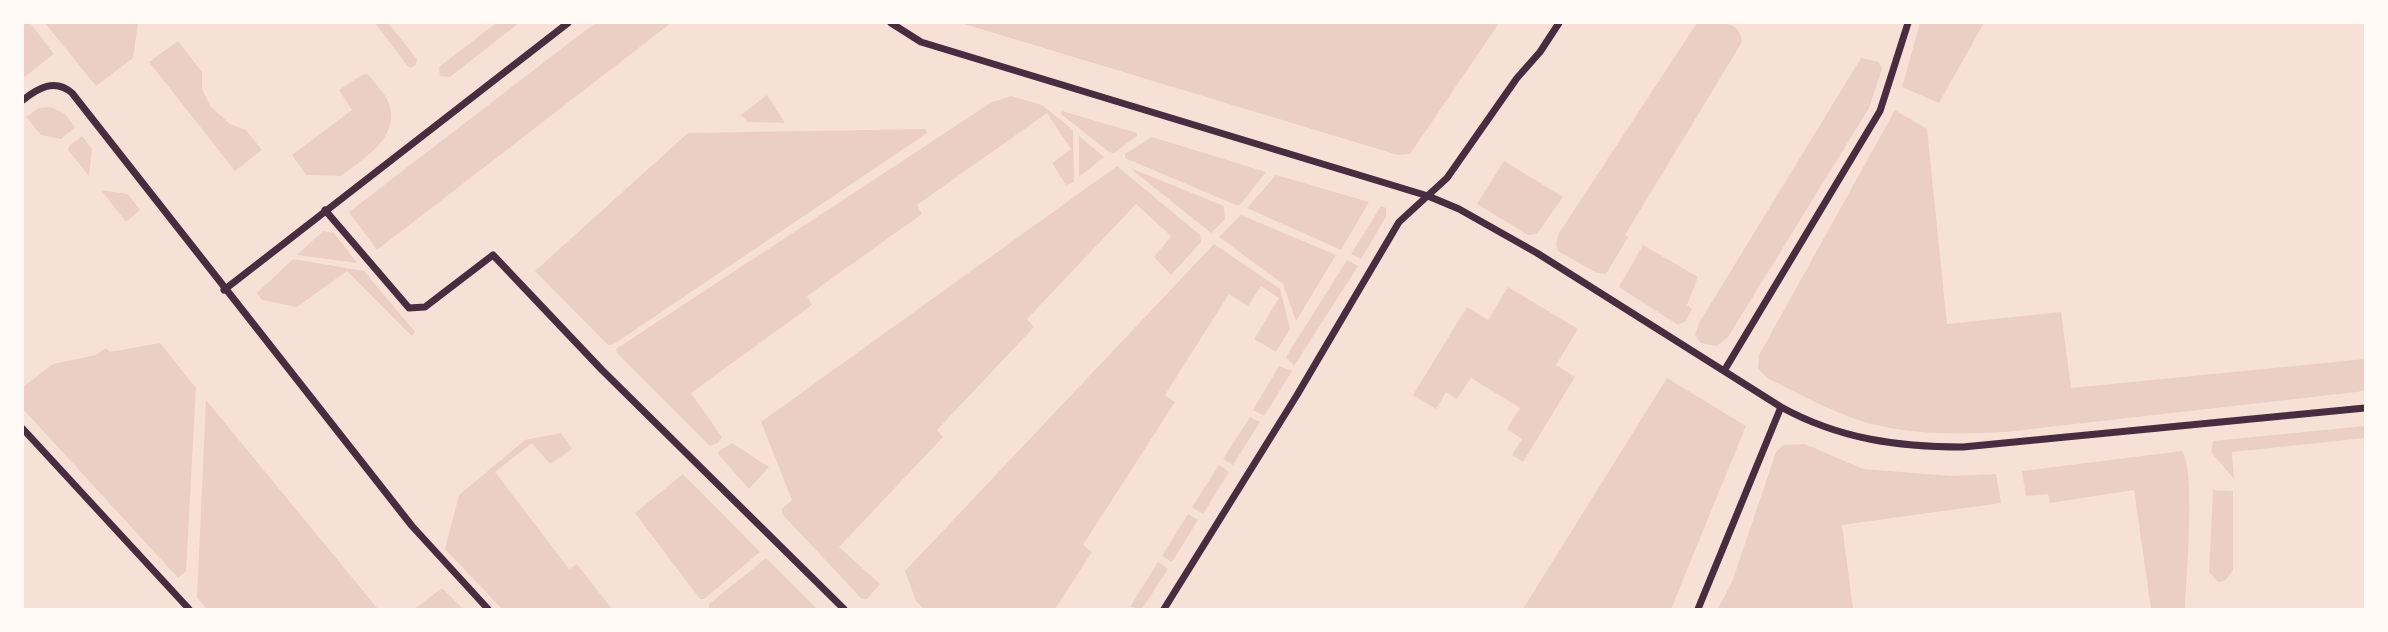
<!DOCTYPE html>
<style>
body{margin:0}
#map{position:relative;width:2388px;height:632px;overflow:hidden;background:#f7e1d7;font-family:"Work Sans",sans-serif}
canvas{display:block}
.frame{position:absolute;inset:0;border:24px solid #fffaf5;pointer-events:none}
</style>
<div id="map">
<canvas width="2388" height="632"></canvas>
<div class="frame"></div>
</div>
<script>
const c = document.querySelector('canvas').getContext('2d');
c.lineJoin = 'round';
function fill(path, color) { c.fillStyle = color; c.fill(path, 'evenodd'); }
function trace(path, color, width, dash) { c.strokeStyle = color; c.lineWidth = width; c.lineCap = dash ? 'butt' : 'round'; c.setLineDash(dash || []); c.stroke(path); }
const green = new Path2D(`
 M 23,23 L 30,23 L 54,54 L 23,78 Z
 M 45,23 L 138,23 L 133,58 L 96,86 Z
 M 375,23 L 388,23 L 417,59 L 416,65 L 410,68 L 407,65 Z
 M 496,23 L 519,23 L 450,77 L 440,76 L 439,67 Z
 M 595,23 L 671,23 L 377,250 L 349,212 Z
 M 961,23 L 1499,23 L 1410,154 L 1398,155 Z
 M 1697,23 C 1715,23 1740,18 1742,42 L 1625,235 L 1628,237 L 1606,274 L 1597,273 L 1558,251 L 1556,244 L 1559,233 Z
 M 1920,23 L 1984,23 L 1939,103 L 1902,87 Z
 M 178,41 L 202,72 L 202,89 L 210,106 L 230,124 L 246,130 L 262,150 L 235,171 L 149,62 Z
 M 1861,58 L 1879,62 L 1882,69 L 1869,108 L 1728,337 L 1717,346 L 1701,343 L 1695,335 L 1699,323 Z
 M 368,74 C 375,84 388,96 390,107 C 398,140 362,159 341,176 L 306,175 L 292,155 L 352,110 L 339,90 L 362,75 Z
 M 767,95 L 785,123 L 748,122 L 741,115 Z
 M 1011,96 L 1042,105 L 1073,130 L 1074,182 L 1066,185 L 1052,163 L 1071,149 L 1047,113 L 917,205 L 922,214 L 807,296 L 812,305 L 691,393 L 722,437 L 718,443 L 710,446 L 617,353 L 616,349 L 992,102 Z
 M 50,107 L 64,113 L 75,127 L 61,139 L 41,135 L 26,117 L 39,108 Z
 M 1895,110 L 1927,129 L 1947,324 L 2061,312 L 2071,388 L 2365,359 L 2365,391 L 2005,432 C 1965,434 1925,435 1885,427 C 1844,419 1806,397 1769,379 L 1758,369 L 1759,355 Z
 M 1062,111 L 1137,133 L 1137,136 L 1114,153 L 1109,152 L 1061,114 Z
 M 925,129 L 927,133 L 614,344 L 608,345 L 535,271 L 688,133 Z
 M 82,136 L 92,149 L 89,176 L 68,150 L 70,145 Z
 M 1079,136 L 1104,157 L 1079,177 Z
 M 1152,137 L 1266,172 L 1240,205 L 1236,205 L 1125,158 L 1125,154 Z
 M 1504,161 L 1563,197 L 1537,234 L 1528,235 L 1477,204 Z
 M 1117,166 L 1200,235 L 1201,242 L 1171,275 L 1154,257 L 1171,236 L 1136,204 L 1027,319 L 1034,327 L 937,430 L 943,437 L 839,547 L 880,584 L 867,599 L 862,599 L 782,514 L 782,509 L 792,500 L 761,422 Z
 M 1130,168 L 1224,206 L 1225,219 L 1211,233 Z
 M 1276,175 L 1369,202 L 1341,250 L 1247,208 Z
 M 101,190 L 128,194 L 140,210 L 126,222 Z
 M 1381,206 L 1386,208 L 1386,217 L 1361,259 L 1351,254 Z
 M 1241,215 L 1336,255 L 1296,321 L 1283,284 L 1219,237 Z
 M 323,231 L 334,233 L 357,263 L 297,255 Z
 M 1214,244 L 1280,289 L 1290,329 L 1276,352 L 1254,339 L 1279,298 L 1261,286 L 1248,306 L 1229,294 L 1165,395 L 1175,402 L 1083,545 L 1092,552 L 1055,609 L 924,609 L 916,601 L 905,571 Z
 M 1643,245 L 1698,277 L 1687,305 L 1692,309 L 1686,321 L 1678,325 L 1619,287 Z
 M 293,259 L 364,271 L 415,332 L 412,336 L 347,271 L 297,307 L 262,300 L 257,293 Z
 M 1347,260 L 1358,266 L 1294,366 L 1286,357 Z
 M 1508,287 L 1578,329 L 1556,365 L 1575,377 L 1523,462 L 1512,455 L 1522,439 L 1507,429 L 1520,408 L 1471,378 L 1457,399 L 1446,392 L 1436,409 L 1413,395 L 1467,307 L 1488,320 Z
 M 160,343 L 196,388 L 186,571 L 178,578 L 23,409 L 23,387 L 53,364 L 96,355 L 106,348 L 110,352 Z
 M 1279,366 L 1292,371 L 1264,416 L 1253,410 Z
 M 1667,378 L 1746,426 L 1671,609 L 1523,609 Z
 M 206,400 L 378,609 L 207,609 L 197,598 Z
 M 1250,417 L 1260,422 L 1233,465 L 1223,459 Z
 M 2365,426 L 2365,438 L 2232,452 L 2234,479 L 2211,452 L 2213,441 Z
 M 561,433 L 572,449 L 550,464 L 532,443 L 495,472 L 569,569 L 577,564 L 612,609 L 502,609 L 445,549 L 459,495 L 525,440 Z
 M 732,443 L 769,467 L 749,489 L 718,454 L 719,451 Z
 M 1805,444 L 1863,469 L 1952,476 L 1996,474 L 2001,503 L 1842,525 L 1853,609 L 1718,609 L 1732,582 L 1776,452 L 1783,445 Z
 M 2182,451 C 2196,469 2186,582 2185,609 L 2151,609 L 2134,490 L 2050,503 L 2048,494 L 2026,496 L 2022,471 Z
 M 1219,465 L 1229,472 L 1203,514 L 1192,507 Z
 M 683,474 L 760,552 L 704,599 L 700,599 L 635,513 Z
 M 2213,490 L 2233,491 L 2233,570 L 2225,581 L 2218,582 L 2209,572 Z
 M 1188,514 L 1198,520 L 1172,562 L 1162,556 Z
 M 766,558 L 817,609 L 709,609 L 709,604 Z
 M 1158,562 L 1168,569 L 1142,609 L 1130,607 Z
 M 442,588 L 463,609 L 414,609 Z`);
const minor = new Path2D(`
 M 891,23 L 921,42 L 1428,196 L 1459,209 L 1537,253 L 1781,407 C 1839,439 1898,447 1963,447 L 2365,408
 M 23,100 C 38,88 55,78 72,93 L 412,526 L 488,609
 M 325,210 L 409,308 L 425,307 L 493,255 L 602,370 L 844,609
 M 224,290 L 568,23
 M 1724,371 L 1880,111 L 1908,23
 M 23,429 L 189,609
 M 1164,609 L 1297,395 L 1399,222 L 1447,178 L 1517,78 L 1540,52 L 1559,23
 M 1698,609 L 1781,407`);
fill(green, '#ebcfc5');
trace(minor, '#4a2c40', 7);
</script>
